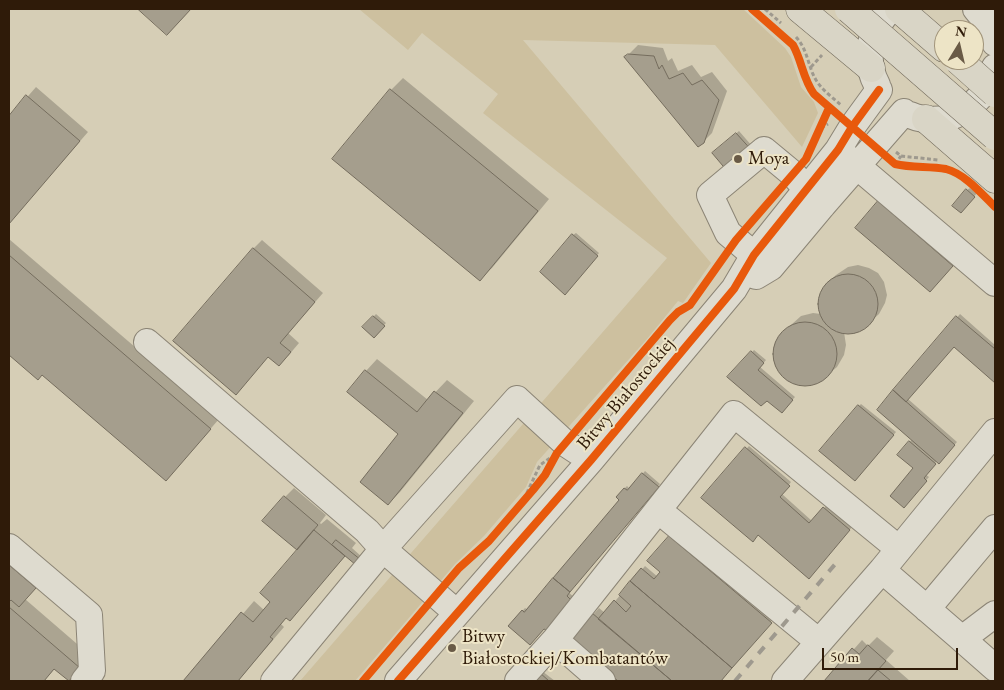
<!DOCTYPE html>
<meta charset="utf-8">
<style>
body{margin:0}
#map{position:relative;width:1004px;height:690px;overflow:hidden;background:#d6ceb6;font-family:"EB Garamond",serif}
canvas{display:block}
.frame{position:absolute;inset:0;border:10px solid #2f1b09;pointer-events:none}
.north{position:absolute;left:934px;top:20px;width:50px;height:50px;box-sizing:border-box;background:#ede4c6;border:1px solid #a1947a;border-radius:50%;rotate:9deg;font-size:14px;font-weight:700;line-height:20px;text-align:center;color:#2f1b09}
.north::after{content:'';display:block;margin:auto;width:18px;height:22px;background:#695a46;clip-path:polygon(50% 0,100% 100%,50% 72%,0 100%)}
.scale{position:absolute;left:822px;top:648px;width:136px;height:22px;box-sizing:border-box;border:2px solid #2f1b09;border-top:0;padding-left:6px;font-size:15px;line-height:18px;white-space:nowrap;color:#2f1b09;-webkit-text-stroke:4px #ede4c6;paint-order:stroke}
</style>
<div id="map">
<canvas width="1004" height="690"></canvas>
<div class="frame"></div>
<div class="north">N</div>
<div class="scale">50 m</div>
</div>
<script>
const c = document.querySelector('canvas').getContext('2d');
c.lineJoin = 'round';
function fill(path, color) { c.fillStyle = color; c.fill(path, 'evenodd'); }
function trace(path, color, width, dash) { c.strokeStyle = color; c.lineWidth = width; c.lineCap = dash ? 'butt' : 'round'; c.setLineDash(dash || []); c.stroke(path); }
function drawText(font, color, halo, rows, align = 'center') {
  c.font = font + ' "EB Garamond",serif'; c.lineWidth = 4; c.setLineDash([]); c.textBaseline = 'middle'; c.strokeStyle = halo; c.fillStyle = color; for (const [text, x, y, turn = 0] of rows) {
    c.save(); c.translate(x, y); c.rotate((+turn || 0) * Math.PI / 180); c.textAlign = isNaN(turn) ? turn : align; if (halo) c.strokeText(text, 0, 0); c.fillText(text, 0, 0); c.restore();
  }
}
const green = new Path2D(`
 M 359,9 L 743,9 L 785,48 L 791,57 L 801,87 L 814,102 L 818,113 L 802,147 L 715,45 L 523,40 L 711,263 L 683,303 L 678,301 L 647,339 L 537,462 L 526,487 L 484,536 L 455,564 L 355,681 L 300,681 L 667,258 L 483,113 L 498,94 L 422,33 L 408,50 Z`);
const shadow = new Path2D(`
 M 638,45 L 663,48 L 668,61 L 672,58 L 678,71 L 692,65 L 701,77 L 712,72 L 727,91 L 712,133 L 703,142 L 626,57 Z
 M 403,78 L 549,199 L 492,268 L 480,279 L 334,159 L 391,90 Z
 M 36,87 L 88,132 L 9,223 L 9,118 Z
 M 739,131 L 765,161 L 713,153 Z
 M 970,188 L 977,193 L 964,209 L 967,190 Z
 M 881,200 L 955,263 L 931,290 L 857,227 Z
 M 576,233 L 599,253 L 565,293 L 573,235 Z
 M 9,239 L 219,419 L 175,470 L 42,373 L 38,378 L 9,353 Z
 M 262,240 L 323,293 L 288,333 L 299,343 L 288,356 L 269,356 L 253,249 Z
 M 858,265 L 869,268 L 878,273 L 884,282 L 887,295 L 885,303 L 879,314 L 860,331 L 853,333 L 844,332 L 846,345 L 844,355 L 837,367 L 819,382 L 806,385 L 794,383 L 785,378 L 777,367 L 774,355 L 775,345 L 782,333 L 801,316 L 813,313 L 821,314 L 819,304 L 821,294 L 826,284 L 836,275 L 848,267 Z
 M 376,314 L 386,323 L 374,336 L 364,327 Z
 M 960,314 L 995,345 L 995,381 L 954,345 L 908,399 L 957,442 L 939,462 L 937,461 L 925,474 L 929,477 L 904,506 L 915,468 L 899,454 L 912,439 L 878,410 Z
 M 754,350 L 766,360 L 760,367 L 795,397 L 781,412 L 767,399 L 729,377 Z
 M 377,359 L 428,400 L 447,380 L 474,401 L 400,492 L 388,504 L 400,434 L 366,371 Z
 M 861,404 L 896,432 L 858,477 L 859,406 Z
 M 749,446 L 791,482 L 782,494 L 812,521 L 827,505 L 852,527 L 812,574 L 758,534 L 703,498 Z
 M 645,471 L 660,484 L 568,592 L 574,597 L 548,626 L 509,626 L 525,608 L 528,610 L 621,499 L 624,489 L 627,486 L 630,489 Z
 M 294,488 L 326,515 L 320,523 L 321,524 L 327,519 L 356,543 L 352,548 L 362,557 L 356,564 L 346,555 L 301,607 L 287,617 L 281,624 L 284,627 L 238,681 L 185,681 L 254,601 L 264,610 L 272,602 L 298,550 L 285,497 Z
 M 670,537 L 773,619 L 720,681 L 620,681 L 572,639 L 599,608 L 605,613 L 645,566 L 658,577 L 662,572 L 649,561 Z
 M 9,547 L 47,576 L 25,599 L 91,656 L 80,668 L 55,668 L 44,681 L 9,681 Z
 M 877,637 L 894,651 L 886,660 L 910,681 L 826,681 L 862,640 L 868,646 Z
 M 542,671 L 555,681 L 533,681 Z`);
const building = new Path2D(`
 M 138,9 L 191,9 L 167,35 Z
 M 628,54 L 654,56 L 659,69 L 662,65 L 669,79 L 683,73 L 692,85 L 702,80 L 719,100 L 704,143 L 698,147 L 624,57 Z
 M 390,89 L 538,211 L 480,281 L 332,159 Z
 M 26,95 L 80,141 L 9,224 L 9,116 Z
 M 736,133 L 764,164 L 739,185 L 712,153 Z
 M 966,189 L 975,197 L 961,213 L 952,206 Z
 M 878,201 L 953,266 L 930,292 L 855,228 Z
 M 572,234 L 598,256 L 565,295 L 540,272 Z
 M 253,248 L 315,302 L 280,343 L 291,352 L 279,366 L 268,357 L 236,395 L 173,341 Z
 M 9,255 L 211,429 L 166,481 L 42,375 L 38,380 L 9,355 Z
 M818 304a30 30 0 1 1 60 0a30 30 0 1 1-60 0Z
 M 373,316 L 385,326 L 374,338 L 362,327 Z
 M 956,316 L 995,349 L 995,383 L 954,347 L 906,402 L 893,390 Z
 M773 354a32 32 0 1 1 64 0a32 32 0 1 1-64 0Z
 M 751,351 L 764,363 L 758,370 L 793,400 L 782,413 L 767,401 L 761,406 L 727,377 Z
 M 365,370 L 417,412 L 434,391 L 463,413 L 388,505 L 360,482 L 398,434 L 347,392 Z
 M 893,390 L 955,445 L 939,464 L 877,410 Z
 M 858,405 L 894,435 L 855,481 L 819,451 Z
 M 909,441 L 936,464 L 924,478 L 927,481 L 904,508 L 890,496 L 913,468 L 897,455 Z
 M 745,447 L 790,486 L 780,497 L 809,523 L 823,507 L 850,530 L 809,579 L 758,535 L 753,542 L 701,498 Z
 M 642,473 L 659,487 L 570,592 L 553,578 L 619,500 L 616,497 L 624,488 L 627,490 Z
 M 284,496 L 318,525 L 297,550 L 262,521 Z
 M 314,530 L 345,556 L 290,621 L 286,618 L 270,637 L 273,639 L 238,681 L 183,681 L 241,612 L 253,622 L 270,602 L 260,593 Z
 M 669,536 L 772,623 L 732,668 L 630,581 L 641,568 L 654,579 L 660,572 L 647,561 Z
 M 336,540 L 361,560 L 356,565 L 332,545 Z
 M 9,565 L 36,588 L 19,607 L 11,600 L 9,602 Z
 M 553,578 L 570,592 L 567,596 L 572,601 L 546,630 L 544,629 L 530,645 L 508,626 L 522,610 L 524,612 Z
 M 630,581 L 732,668 L 721,681 L 672,681 L 598,619 L 614,600 L 626,612 L 631,606 L 619,595 Z
 M 9,607 L 80,668 L 69,681 L 54,669 L 44,681 L 9,681 Z
 M 592,613 L 672,681 L 618,681 L 570,639 Z
 M 868,645 L 886,661 L 868,681 L 824,681 L 852,648 L 859,654 Z
 M 878,670 L 891,681 L 868,681 Z
 M 539,672 L 549,681 L 531,681 Z`);
const path = new Path2D(`
 M 765,9 L 781,23
 M 796,37 C 808,50 808,67 816,80 C 822,90 833,98 841,105
 M 811,67 L 822,55
 M 821,128 L 828,124
 M 896,152 L 901,156 L 938,160
 M 895,164 L 901,156
 M 524,499 L 540,465 L 550,458`);
const minor = new Path2D(`
 M 976,9 L 986,21 L 995,43
 M 877,85 C 863,59 870,28 891,9
 M 910,115 C 948,131 986,104 995,67
 M 844,155 L 995,283
 M 771,267 L 754,255 L 728,233 L 710,195 L 764,150 L 793,174 L 822,206
 M 756,276 L 771,267 L 822,206 L 904,112
 M 147,342 L 367,531 L 383,549 L 457,613
 M 658,510 L 819,642
 M 9,547 L 89,615 L 92,671 L 84,681
 M 882,570 L 962,639 L 995,614
 M 927,609 L 995,528
 M 962,639 L 995,668
 M 555,640 L 734,414 L 899,549
 M 274,681 L 383,549 L 517,399 L 565,443 L 591,460
 M 398,681 L 591,460 L 734,289 L 754,255 L 838,150 L 852,127 L 879,90
 M 518,681 L 555,640 L 602,681
 M 785,681 L 882,570 L 995,432`);
const highway = new Path2D(`
 M 800,9 L 871,68
 M 899,9 L 944,48
 M 926,119 L 995,179`);
const rail = new Path2D(`
 M 735,681 L 837,562`);
const highwayBridge = new Path2D(`
 M 849,9 L 995,136
 M 958,60 L 995,93`);
const cycleway = new Path2D(`
 M 752,9 L 793,45 C 802,61 803,79 814,94 L 895,164 C 912,168 929,166 946,169 C 965,174 981,193 995,207
 M 363,681 L 459,568 L 489,541 L 533,490 L 545,475 L 557,453 L 670,320 L 678,312 L 690,305 L 736,240 L 806,159 L 829,108
 M 398,681 L 591,460 L 734,289 L 754,255 L 838,150 L 852,127 L 879,90`);
const markers = [
 [738,159,5,"#695a46"],
 [452,648,5,"#695a46"]
];
const poiNames = [
 ["Moya",748,159],
 ["Bitwy",462,637],
 ["Białostockiej/Kombatantów",462,659]
];
const streetNames = [
 ["Bitwy Białostockiej",626,394,-50]
];
fill(green, '#cdc09f');
fill(shadow, '#0003');
fill(building, '#a59e8d');
trace(building, '#746c5d', 1);
trace(minor, '#8b8475', 28);
trace(highway, '#746c5d', 29);
trace(path, '#9e998e', 3, [4, 2.5]);
trace(minor, '#dedbcf', 26);
trace(highway, '#d9d5c6', 28);
trace(rail, '#9e998e', 4, [9, 9]);
trace(highwayBridge, '#746c5d', 29, []);
trace(highwayBridge, '#d9d5c6', 28);
trace(cycleway, '#e8590c', 8);
for (const [x, y, r, color] of markers) { const dot = new Path2D(); dot.arc(x, y, r, 0, 2 * Math.PI); c.fillStyle = color; c.fill(dot); trace(dot, '#ede4c6', 2); }
drawText('19px', '#2f1b09', '#ede4c6', poiNames, 'left');
drawText('19px', '#2f1b09', '#ede4c6', streetNames);
</script>
